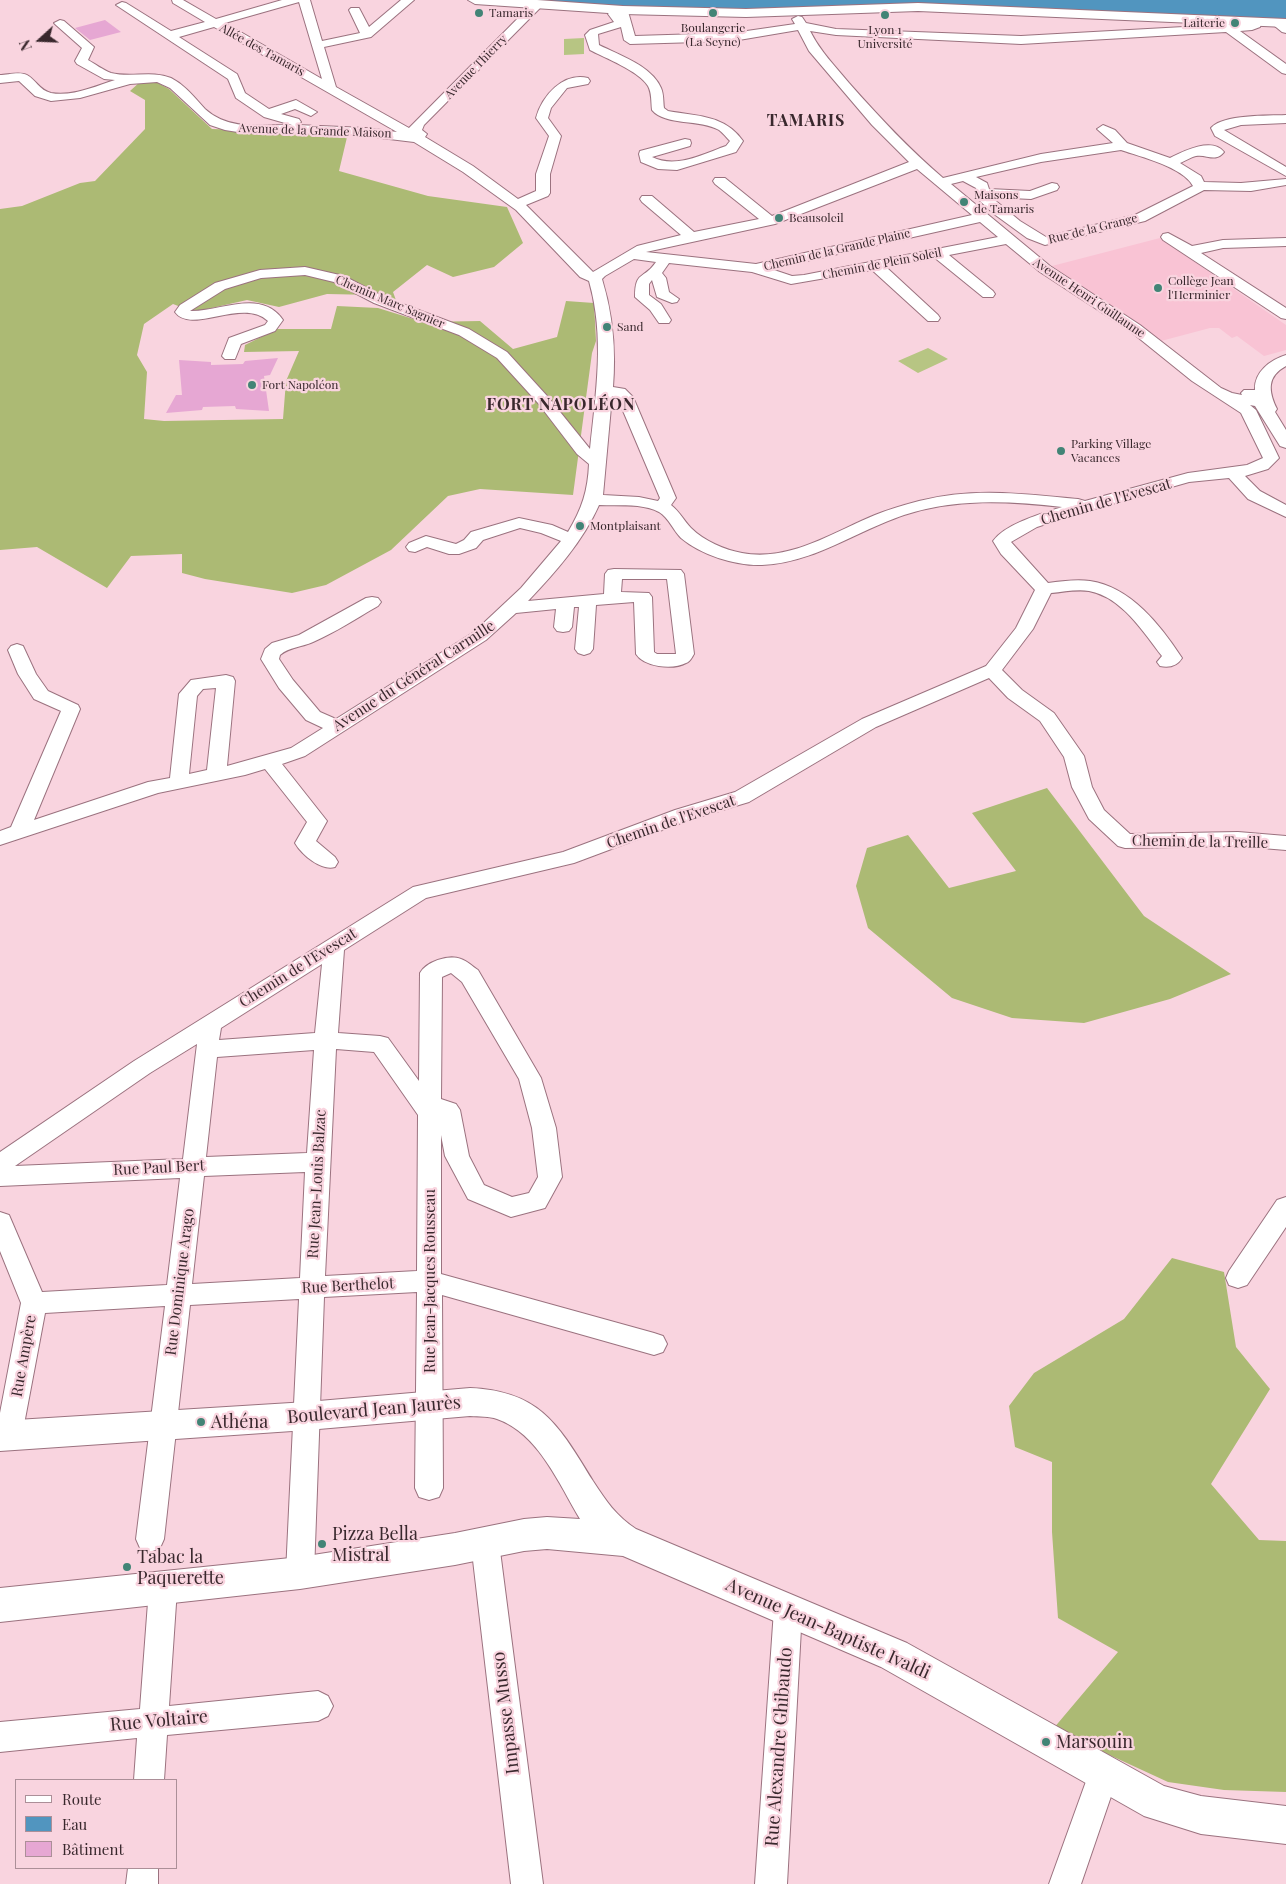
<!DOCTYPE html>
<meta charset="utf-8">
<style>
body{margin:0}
#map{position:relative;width:1286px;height:1884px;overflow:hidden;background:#f9d4df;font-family:"Playfair Display",serif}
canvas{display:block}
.legend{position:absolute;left:15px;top:1779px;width:162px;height:90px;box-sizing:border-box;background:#f9d4df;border:1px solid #ac8f98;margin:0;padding:6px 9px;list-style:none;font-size:15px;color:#39282d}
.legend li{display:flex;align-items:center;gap:10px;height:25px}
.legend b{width:25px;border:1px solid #ac8f98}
.north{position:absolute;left:15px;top:15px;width:50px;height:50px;-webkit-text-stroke:4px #f9d4df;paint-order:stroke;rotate:250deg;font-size:14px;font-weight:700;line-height:20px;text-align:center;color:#39282d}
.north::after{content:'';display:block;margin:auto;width:18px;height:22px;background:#39282d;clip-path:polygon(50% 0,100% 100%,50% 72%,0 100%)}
</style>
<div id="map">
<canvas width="1286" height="1884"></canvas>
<ul class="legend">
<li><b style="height:6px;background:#fff"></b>Route</li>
<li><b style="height:14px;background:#5195bf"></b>Eau</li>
<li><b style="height:14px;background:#e6a7d3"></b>Bâtiment</li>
</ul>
<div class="north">N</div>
</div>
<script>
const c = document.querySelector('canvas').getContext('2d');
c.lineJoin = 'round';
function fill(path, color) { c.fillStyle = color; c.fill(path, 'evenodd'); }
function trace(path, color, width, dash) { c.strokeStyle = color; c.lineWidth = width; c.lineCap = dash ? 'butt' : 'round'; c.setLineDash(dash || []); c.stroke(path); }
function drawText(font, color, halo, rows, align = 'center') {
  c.font = font + ' "Playfair Display",serif'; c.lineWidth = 4.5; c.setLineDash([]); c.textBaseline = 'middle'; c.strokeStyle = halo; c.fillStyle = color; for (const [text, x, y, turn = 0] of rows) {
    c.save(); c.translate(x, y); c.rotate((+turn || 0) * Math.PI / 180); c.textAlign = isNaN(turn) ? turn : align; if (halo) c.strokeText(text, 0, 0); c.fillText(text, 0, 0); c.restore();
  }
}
const built = new Path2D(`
 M 1160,238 L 1286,325 L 1286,350 L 1264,356 L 1237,336 L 1232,338 L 1219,328 L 1210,328 L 1161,341 L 1052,266 Z`);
const green = new Path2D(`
 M 584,38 L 584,54 L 564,55 L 564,39 Z
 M 928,348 L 948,359 L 918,373 L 898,361 Z`);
const forest = new Path2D(`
 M 141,81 L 156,82 L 169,89 L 212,129 L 348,133 L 339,171 L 428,196 L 507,207 L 523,243 L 494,267 L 453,277 L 427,265 L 393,292 L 397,303 L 375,295 L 327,294 L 279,307 L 247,300 L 194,312 L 173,304 L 144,324 L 137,355 L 147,372 L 144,419 L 164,421 L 283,419 L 286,381 L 299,351 L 244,352 L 245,345 L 277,329 L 331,329 L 337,306 L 378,308 L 423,322 L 480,321 L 513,349 L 557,337 L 566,301 L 594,303 L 596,341 L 592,353 L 573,495 L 480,489 L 448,496 L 391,550 L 326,585 L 292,593 L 205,579 L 182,573 L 182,554 L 131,556 L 107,588 L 37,547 L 0,550 L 0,209 L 22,206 L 80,183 L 95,181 L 145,129 L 145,100 L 130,91 Z
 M 1047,788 L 1144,916 L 1231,974 L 1170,999 L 1084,1023 L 1012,1018 L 952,998 L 868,928 L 856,886 L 867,848 L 908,835 L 949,888 L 1016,871 L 972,813 Z
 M 1172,1258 L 1224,1272 L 1236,1347 L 1270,1389 L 1211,1484 L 1259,1540 L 1286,1541 L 1286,1792 L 1224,1790 L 1168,1782 L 1053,1729 L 1118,1652 L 1058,1618 L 1052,1532 L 1052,1462 L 1015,1447 L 1009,1406 L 1034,1373 L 1124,1319 Z`);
const water = new Path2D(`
 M 525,0 L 1286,0 L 1286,21 L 1005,8 L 756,11 L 631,9 Z`);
const building = new Path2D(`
 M 105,20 L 121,32 L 90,40 L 75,28 Z
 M 278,358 L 270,375 L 264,376 L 269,411 L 236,409 L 235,406 L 203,407 L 202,410 L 166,413 L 176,395 L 182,395 L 179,360 L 211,362 L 211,365 L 243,364 L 245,361 Z`);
const minor = new Path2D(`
 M 172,0 L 183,0 L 216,19 L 282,0 L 310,0 L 322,41 L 360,33 L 349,10 L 351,8 L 359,8 L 369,27 L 401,0 L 414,0 L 371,37 L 324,47 L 336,87 L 409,128 L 534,2 L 542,2 L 544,4 L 542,6 L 424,125 L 422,130 L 427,134 L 425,137 L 473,166 L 518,199 L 536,191 L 536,174 L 549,136 L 536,118 C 542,96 563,72 588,78 L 590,81 L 588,84 L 567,88 L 551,108 L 548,118 L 561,136 L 550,174 L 550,193 L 548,196 L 526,205 L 593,272 L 637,246 L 681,235 L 642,202 L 640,199 L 642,196 L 652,196 L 694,232 L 759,219 L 715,184 L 713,181 L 715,178 L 725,178 L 772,216 L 909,162 L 872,125 L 809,51 L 798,30 L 733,41 L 630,44 L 624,40 L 621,27 L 598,34 L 599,45 C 619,55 652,66 661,88 C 664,95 663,102 664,108 L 668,111 C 697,116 725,115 743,141 L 736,152 L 677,170 L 658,169 L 641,162 L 639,154 L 640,151 L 685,139 L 690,140 L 691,143 L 690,146 L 652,157 C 676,169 703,154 726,146 L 730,141 C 727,138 723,133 719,130 C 701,119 665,126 652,110 C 651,102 652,93 648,86 C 639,71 605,58 590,50 L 585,35 L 590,30 L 614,22 L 608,14 L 612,8 L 627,8 L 635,36 L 733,33 L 795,24 L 792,19 L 798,16 L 802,17 L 806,23 L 836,29 L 1021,36 L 1220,25 L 1225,23 L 1231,25 L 1250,24 L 1252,19 L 1256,18 L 1262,21 L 1260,27 L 1252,30 L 1240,31 L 1286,64 L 1286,74 L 1282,73 L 1226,32 L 1021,44 L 836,35 L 810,31 C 820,51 835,66 849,83 C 879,117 909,149 943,178 L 1041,154 L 1113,143 L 1097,129 L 1103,125 L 1115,130 L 1127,143 L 1170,158 C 1184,151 1212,137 1224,152 C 1215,163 1207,154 1196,156 C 1191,157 1185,161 1180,163 L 1201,176 L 1204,182 L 1241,183 L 1286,179 L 1286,185 L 1251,191 L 1204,190 L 1145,221 L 1045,245 L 1027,238 L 994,214 L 979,200 L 976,188 L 963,181 L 951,184 L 1050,266 L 1140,325 L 1221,388 L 1232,393 L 1242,395 L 1241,393 L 1244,390 L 1255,390 C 1254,372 1270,360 1286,355 L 1286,366 C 1267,376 1268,391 1277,409 L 1275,412 L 1286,430 L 1286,448 L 1280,446 L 1255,406 L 1250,405 L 1256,410 L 1279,458 L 1268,469 L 1245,476 L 1260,491 L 1286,505 L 1286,517 L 1248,499 L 1229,478 L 1189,482 L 1070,516 L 1037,527 L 1011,542 L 1048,583 C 1062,581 1077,579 1090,581 C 1131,587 1161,626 1182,658 C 1177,666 1169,668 1160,666 L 1157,662 L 1162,656 C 1143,632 1122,597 1089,591 C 1077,589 1063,592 1051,593 L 1033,629 L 1002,670 L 1022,690 L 1054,713 L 1084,756 L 1092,787 L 1104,810 L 1130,834 L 1238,832 L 1286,836 L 1286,850 L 1238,846 L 1125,848 L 1118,846 L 1089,819 L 1072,787 L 1064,757 L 1040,721 L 1008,698 L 989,678 L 876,727 L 749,802 L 689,820 L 574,863 L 426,898 L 344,950 L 338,1033 L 380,1036 L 388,1038 L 419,1081 L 420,973 C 426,962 448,954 461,959 C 467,961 472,966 478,970 L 541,1078 L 556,1128 L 562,1177 L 545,1208 L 511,1217 L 468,1199 L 445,1156 L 441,1135 L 441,1274 L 654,1333 L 663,1336 L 667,1344 L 663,1352 L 654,1355 L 442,1295 L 443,1488 L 439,1497 L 429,1500 L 419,1497 L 415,1488 L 417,1292 L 324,1297 L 314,1573 L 310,1582 L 300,1586 L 290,1582 L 286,1573 L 299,1299 L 190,1305 L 164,1539 L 160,1548 L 150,1552 L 140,1548 L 136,1539 L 165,1306 L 45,1313 L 22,1435 L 18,1443 L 9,1447 L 0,1444 L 0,1413 L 21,1303 L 0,1251 L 0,1212 L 9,1215 L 42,1292 L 167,1285 L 180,1178 L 0,1186 L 0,1152 L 134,1061 L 413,887 L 563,852 L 675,810 L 735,792 L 862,719 L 986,666 L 1016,628 L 1035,590 L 1001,554 L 993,541 C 1005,524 1043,513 1062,507 C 1008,501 957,498 904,515 C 856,531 814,563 762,565 C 736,566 701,555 681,538 C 673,530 669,518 659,512 C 642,503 618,506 599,505 C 583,541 555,573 528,601 L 604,594 L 605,574 L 608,570 L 614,569 L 681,570 L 684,574 L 694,654 C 692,657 690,662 686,663 C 673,670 644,667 636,654 L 634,602 L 596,605 L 593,649 L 590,653 L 584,655 L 578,653 L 575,649 L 579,607 L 574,607 L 572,627 L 569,631 L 563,632 L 557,631 L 554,627 L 556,609 L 516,613 L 486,640 L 305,756 L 282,764 L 327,821 L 316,841 L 335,857 L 338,862 L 335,867 C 321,871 302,855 295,843 L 307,822 L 265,769 L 245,775 L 158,793 L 0,845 L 0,831 L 11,827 L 61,711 L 34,699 L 18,674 L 8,650 L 11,646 L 17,644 L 23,646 L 36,674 L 48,691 L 78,705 L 80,709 L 34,820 L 148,782 L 170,778 L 179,694 L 191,680 L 226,675 L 233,677 L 235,681 L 227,766 L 291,748 L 323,728 L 306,720 L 279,688 L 261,659 L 265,649 L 272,643 L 299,635 L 366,598 L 372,597 L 378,598 L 381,602 L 378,606 C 357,618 336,632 313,642 C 302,647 289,647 280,655 L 279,659 L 293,680 L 320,712 L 336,719 L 474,632 L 521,588 L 561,541 L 541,533 L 520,528 L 483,540 L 476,548 L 459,554 L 449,554 L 427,547 L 415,552 L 409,551 L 406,547 L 409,543 L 426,536 L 456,544 L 464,540 L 471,532 L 519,518 L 552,525 L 568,532 C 582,509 588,490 589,464 L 577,454 L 538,403 L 497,358 L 459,335 L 374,303 L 334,282 L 305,275 L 261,278 L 225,289 L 190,311 C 220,312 261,288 283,320 L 275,331 L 241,344 L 235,359 L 225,359 L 222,356 L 229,338 L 265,325 L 268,321 C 243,297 191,335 175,312 L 180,305 L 215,283 L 260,270 L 305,267 L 344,276 L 384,297 L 469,329 L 507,352 L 548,397 L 590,449 C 596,392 605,337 589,281 L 580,277 L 516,210 L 463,172 L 414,142 L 348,134 L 244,133 L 225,130 L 210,125 L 170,88 L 157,82 L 130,84 L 80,98 L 51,101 L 35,96 L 19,81 L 0,83 L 0,75 C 7,75 20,71 27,75 C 36,80 39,90 51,93 C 72,97 96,86 115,80 L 104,79 L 77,64 L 75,61 L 82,48 L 56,25 L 54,23 L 60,20 L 64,21 L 94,47 L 88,60 C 95,64 103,70 111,73 C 131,78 152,70 171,78 C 185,85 195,98 205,109 C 229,131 263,125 292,125 L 264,117 L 236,98 L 228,79 L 116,5 L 122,2 L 126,3 L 171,31 L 205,22 L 173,3 ZM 299,2 L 322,79 L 225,23 ZM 214,27 L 397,132 L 365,128 L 297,125 L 301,122 L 299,119 L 281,114 L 295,109 L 311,116 L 317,112 L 296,100 L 269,109 L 245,93 L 237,74 L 179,37 ZM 1121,150 C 1141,157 1183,167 1193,186 L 1135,215 L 1046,237 L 1020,221 L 991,197 L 1031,199 L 1057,190 L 1059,187 L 1057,184 L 1052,183 L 1030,191 L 989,189 L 987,183 L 976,177 L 1041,162 ZM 917,169 L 972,215 L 756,264 L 646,252 L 775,224 ZM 980,222 L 998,237 L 804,275 L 792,276 L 771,269 ZM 1006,244 L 1040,272 L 1130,331 L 1192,381 L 1241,413 L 1263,458 L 1247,465 L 1188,473 L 1085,501 L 1078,499 C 1022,494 975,487 919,501 C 904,505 890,509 875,515 C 833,532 790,562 742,553 C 725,550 704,541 691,528 C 684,521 680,512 671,505 L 676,498 L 633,397 L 625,389 L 613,387 C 616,350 613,315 602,279 L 605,276 L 634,259 L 656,262 C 644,280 635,270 635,297 L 650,310 L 659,323 L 669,323 L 671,320 L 661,304 L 649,295 L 649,284 L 652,280 L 657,297 L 672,303 L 677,302 L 679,299 L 669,292 L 666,278 L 662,273 L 669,263 L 752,272 L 791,284 L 872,270 L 928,321 L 938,321 L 940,318 L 938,315 L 886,267 L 935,258 L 983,297 L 993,297 L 995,294 L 993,291 L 949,255 ZM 612,396 L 618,399 L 660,498 L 658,501 L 639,497 L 603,495 ZM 622,579 L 667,579 L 676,654 L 657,654 L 654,652 L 652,597 L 649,593 L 621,592 ZM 216,688 L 207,770 L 189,774 L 197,696 L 203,689 ZM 322,964 L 315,1033 L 219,1040 L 221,1028 ZM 451,973 L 462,982 L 519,1079 L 532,1128 L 538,1177 L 529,1193 L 512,1197 L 484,1185 L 469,1156 L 460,1110 L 456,1104 L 441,1099 L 442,977 ZM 197,1044 L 183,1159 L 15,1166 L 150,1073 ZM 336,1049 L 374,1052 L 418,1115 L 417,1271 L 325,1276 ZM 314,1050 L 307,1153 L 206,1157 L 217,1057 ZM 305,1172 L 300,1278 L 192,1284 L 204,1176 Z
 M 1277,20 L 1286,24 L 1286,33 L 1282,32 L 1271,23 Z
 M 1286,115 L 1286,123 L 1241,125 L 1224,130 L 1286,167 L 1286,176 L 1215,136 L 1211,128 C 1223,114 1268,116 1286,115 Z
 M 1168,233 L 1192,246 L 1223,240 L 1286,238 L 1286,246 L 1223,248 L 1201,253 L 1286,308 L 1286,319 L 1281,318 L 1163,240 L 1161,237 L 1163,234 Z
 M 1286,1197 L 1286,1227 L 1247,1285 L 1238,1288 L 1229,1285 L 1226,1278 L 1229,1271 L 1277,1200 Z
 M 485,1530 L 495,1534 L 499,1543 L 543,1884 L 511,1884 L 471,1543 L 475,1534 Z
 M 163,1576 L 173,1580 L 177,1589 L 169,1706 L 318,1691 L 328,1696 L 333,1706 L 328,1716 L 318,1721 L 167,1735 L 164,1780 L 134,1780 L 137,1738 L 0,1752 L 0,1722 L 140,1709 L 149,1589 L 153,1580 Z
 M 788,1596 L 798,1600 L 802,1610 L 787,1884 L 755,1884 L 774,1610 L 778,1600 Z
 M 1104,1758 L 1115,1762 L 1119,1773 L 1081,1884 L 1049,1884 L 1093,1762 Z
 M 128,1868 L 158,1868 L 158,1884 L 126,1884 Z`);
const major = new Path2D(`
 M 468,0 L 537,0 L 623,6 L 746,9 L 918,3 L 1286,19 L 1286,27 L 918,11 L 746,17 L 623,14 L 475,4 Z
 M 470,1388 C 541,1391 559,1426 593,1481 C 606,1501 616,1516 636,1529 L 907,1643 L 1164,1786 L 1201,1796 L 1286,1806 L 1286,1844 L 1201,1834 L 1144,1816 L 881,1667 L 623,1556 L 547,1549 L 524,1551 L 455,1565 L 300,1589 L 0,1622 L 0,1588 L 300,1557 L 455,1533 L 524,1519 L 547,1517 L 580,1519 C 559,1484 538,1433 497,1419 C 489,1416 479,1417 470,1416 L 307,1430 L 0,1451 L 0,1421 L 307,1402 Z`);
const markers = [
 [479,13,5,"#428476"],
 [713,13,5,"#428476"],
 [885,15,5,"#428476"],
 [1235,23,5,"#428476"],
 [964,202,5,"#428476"],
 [779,218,5,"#428476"],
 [1158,288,5,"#428476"],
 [607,327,5,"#428476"],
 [252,385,5,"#428476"],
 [1061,451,5,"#428476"],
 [580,526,5,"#428476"],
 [201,1422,5,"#428476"],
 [322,1544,5,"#428476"],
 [127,1567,5,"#428476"],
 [1046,1742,5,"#428476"]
];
const farPoinames = [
 ["Tamaris",489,13],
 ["Laiterie",1225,23,"right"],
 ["Boulangerie",713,28,"center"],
 ["(La Seyne)",713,42,"center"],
 ["Lyon 1",885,30,"center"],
 ["Université",885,44,"center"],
 ["Maisons",974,195],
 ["de Tamaris",974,209],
 ["Beausoleil",789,218],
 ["Collège Jean",1168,281],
 ["l'Herminier",1168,295],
 ["Sand",617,327],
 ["Fort Napoléon",262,385],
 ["Parking Village",1071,444],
 ["Vacances",1071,458],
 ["Montplaisant",590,526]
];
const farStreetnames = [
 ["Allée des Tamaris",262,50,29],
 ["Avenue Thierry",476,67,-46],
 ["Avenue de la Grande Maison",315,131,2],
 ["Rue de la Grange",1093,229,-14],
 ["Chemin de la Grande Plaine",837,250,-13],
 ["Chemin de Plein Soleil",882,264,-11],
 ["Avenue Henri Guillaume",1089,298,34],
 ["Chemin Marc Sagnier",390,302,23]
];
const streetNames = [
 ["Chemin de l'Evescat",1106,502,-16],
 ["Avenue du Général Carmille",414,676,-33],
 ["Chemin de l'Evescat",671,822,-19],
 ["Chemin de la Treille",1200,842,1],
 ["Chemin de l'Evescat",298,968,-32],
 ["Rue Paul Bert",159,1168,-3],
 ["Rue Jean-Louis Balzac",317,1184,-87],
 ["Rue Jean-Jacques Rousseau",430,1281,-90],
 ["Rue Dominique Arago",180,1282,-83],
 ["Rue Berthelot",348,1286,-3],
 ["Rue Ampère",24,1356,-80]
];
const farDistrictnames = [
 ["TAMARIS",806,121],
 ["FORT NAPOLÉON",561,405]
];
const nearStreetnames = [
 ["Boulevard Jean Jaurès",374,1410,-5],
 ["Avenue Jean-Baptiste Ivaldi",828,1629,24],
 ["Impasse Musso",506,1713,-97],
 ["Rue Voltaire",159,1721,-5],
 ["Rue Alexandre Ghibaudo",779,1747,-86]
];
const nearPoinames = [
 ["Athéna",211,1422],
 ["Pizza Bella",332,1534],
 ["Mistral",332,1555],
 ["Tabac la",137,1557],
 ["Paquerette",137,1578],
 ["Marsouin",1056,1742]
];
fill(built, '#f9c3d4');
fill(green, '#b7c583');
fill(forest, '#acba74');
fill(water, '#5195bf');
fill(building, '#e6a7d3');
trace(minor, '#9b727f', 2);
trace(major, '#9b727f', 2);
fill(minor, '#fff');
fill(major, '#fff');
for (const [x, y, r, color] of markers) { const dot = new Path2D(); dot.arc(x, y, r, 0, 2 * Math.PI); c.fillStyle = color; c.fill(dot); trace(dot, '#f9d4df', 2); }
drawText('12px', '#39282d', '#f9d4df', farPoinames, 'left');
drawText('12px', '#39282d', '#f9d4df', farStreetnames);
drawText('15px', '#39282d', '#f9d4df', streetNames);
c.letterSpacing = '1px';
drawText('bold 16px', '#39282d', '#f9d4df', farDistrictnames);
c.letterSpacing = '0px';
drawText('18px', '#39282d', '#f9d4df', nearStreetnames);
drawText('18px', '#39282d', '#f9d4df', nearPoinames, 'left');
</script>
